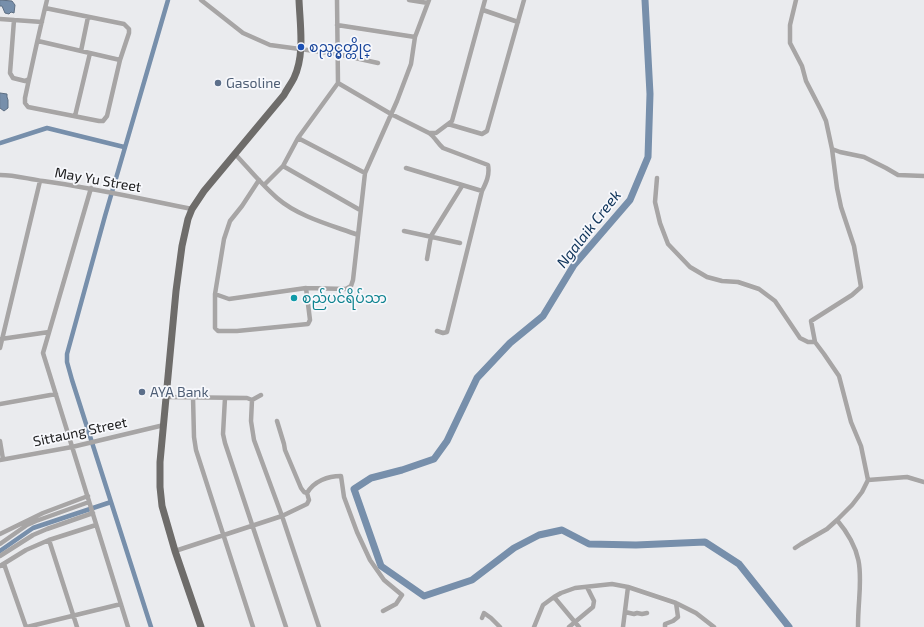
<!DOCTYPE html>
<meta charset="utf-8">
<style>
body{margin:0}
canvas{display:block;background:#eaebee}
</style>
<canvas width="924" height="627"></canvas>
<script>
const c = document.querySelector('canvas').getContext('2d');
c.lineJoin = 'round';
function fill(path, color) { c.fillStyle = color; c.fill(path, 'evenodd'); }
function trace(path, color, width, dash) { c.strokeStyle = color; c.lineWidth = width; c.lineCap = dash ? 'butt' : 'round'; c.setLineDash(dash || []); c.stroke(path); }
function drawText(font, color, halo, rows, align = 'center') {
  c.font = font + ' "Exo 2","Noto Sans Myanmar",sans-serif'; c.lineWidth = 3.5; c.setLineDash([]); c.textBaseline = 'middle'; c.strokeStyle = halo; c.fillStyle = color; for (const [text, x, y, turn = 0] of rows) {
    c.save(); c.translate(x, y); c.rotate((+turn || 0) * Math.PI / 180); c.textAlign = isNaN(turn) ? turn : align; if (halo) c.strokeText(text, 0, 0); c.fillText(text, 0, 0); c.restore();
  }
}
const water = new Path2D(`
 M 0,0 L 12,1 L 15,5 L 14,13 L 11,12 L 9,14 L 5,13 L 2,6 L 0,6 Z
 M 0,93 L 7,94 L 7,97 L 8,100 L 8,108 L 4,111 L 0,108 Z`);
const canal = new Path2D(`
 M 0,143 L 47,128 L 124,147
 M 0,551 L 33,528 L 111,502
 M 151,627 L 72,380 L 67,362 L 67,354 L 105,216 L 168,0`);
const river = new Path2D(`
 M 645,0 L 650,94 L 648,157 L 630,200 L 574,265 L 543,316 L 510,343 L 477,378 L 447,441 L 434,459 L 402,470 L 371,478 L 354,489 L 381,566 L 424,596 L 472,580 L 514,548 L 539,535 L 562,530 L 589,544 L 636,545 L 705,542 L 739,564 L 789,627`);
const street = new Path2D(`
 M 201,0 L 243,33 L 270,45 L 337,54 L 378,63
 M 409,0 L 428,3
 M 796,0 L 790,25 L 790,43 L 802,66 L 806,81 L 821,110 L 826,121 L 832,149 L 837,188 L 841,207 L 854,246 L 861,287 L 852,295 L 811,321 L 815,342
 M 45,8 L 124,24 L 129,29 L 129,33 L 120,60 L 107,116 L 103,121 L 99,121 L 28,107 L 25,103 L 25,98 C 32,65 39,32 47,0
 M 483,10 L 518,22
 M 0,19 L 42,22
 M 14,20 L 10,73 L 13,78 L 25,81 L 29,79
 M 337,25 L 415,37
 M 38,41 L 120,60
 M 81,51 L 88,17
 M 338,83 L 391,114 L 429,133 L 436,133 L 452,121 L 485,0
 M 75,116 L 90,53
 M 448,124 L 482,134 L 487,131 L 524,0
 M 429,133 C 435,137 437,143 443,148 L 488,165 C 490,175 486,183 482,191 L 447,332 L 443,333 L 437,331
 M 298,138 L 365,173
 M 832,149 L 840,152 L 864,157 L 886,168 L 898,175 L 924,176
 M 235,154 C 249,169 262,185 277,198 C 299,217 331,225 358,235
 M 283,166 L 360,210
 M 406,168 L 482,191
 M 0,175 C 15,175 28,179 43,181 C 93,188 142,199 192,209
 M 657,178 L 655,202 L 660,223 L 668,244 L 690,267 L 707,277 L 722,281 L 738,282 L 759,289 L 775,301 L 800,338 L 808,342 L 815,342 L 824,354 L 839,376 L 851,422 L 861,446 L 868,480 L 862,492 L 852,505 L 837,520 C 870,559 858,582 858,627
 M 259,180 L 242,206 L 230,221 L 224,239 L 215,294 L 215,328 L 218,331 L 237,331 L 308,324 L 310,320 L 306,288
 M 264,185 L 283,166 L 298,138 L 338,83 L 337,0
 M 91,188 L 43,353 L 128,627
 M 404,231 L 460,243
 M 427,259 L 431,236 L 462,186
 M 215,294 L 229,299 L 306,288 L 346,289 L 351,286 L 353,280 L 365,173 L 397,101 L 411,64 L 415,37 L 429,0
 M 1,339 L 49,332
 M 0,348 L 40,181
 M 166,397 L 247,398 L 252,400 L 261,395
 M 193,397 L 194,437 L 196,450 L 253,627
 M 225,398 L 223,434 L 225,443 L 286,627
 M 252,400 L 251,421 L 254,440 L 282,516 L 319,627
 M 0,404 L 56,394
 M 277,421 L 284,444 L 285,450 L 301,488 L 304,492 L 307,493
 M 0,441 L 3,459
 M 0,460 L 72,447 L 164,425
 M 868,480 L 907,477 L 924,482
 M 0,534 L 43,513 L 88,496
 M 49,540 L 77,627
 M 0,544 L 27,525 L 36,521 L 89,502
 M 795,548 L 801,544 L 827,529 L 837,520
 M 175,551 L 282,516 L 307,504 L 309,500 L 307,493 C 314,481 328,476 341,476 L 344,497 L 357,532 L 370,560 L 384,580 L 402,595 L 396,604 L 383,611
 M 0,556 L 33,535 L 47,529 L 93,513
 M 4,564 L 26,627
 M 0,566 L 26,550 L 49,540 L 96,525
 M 554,597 L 579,627
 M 625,612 L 634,614 L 637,613 L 642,614 L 647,613
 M 482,618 L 484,613 L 491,618 L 500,627
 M 27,627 L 121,604
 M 534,627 L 543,605 L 554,597 L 561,593 L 575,588 L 612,584 L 628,587 L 676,603 L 696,613 L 714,627
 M 569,627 L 593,607 L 594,601 L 587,587
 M 623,627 L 628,587
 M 665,627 L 665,624 L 673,621 L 678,617 L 676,603`);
const primary = new Path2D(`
 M 201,627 L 175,551 L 162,506 L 160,487 L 160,462 L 176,291 L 182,246 L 188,219 L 192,209 L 204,191 L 284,95 C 287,89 291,84 294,78 C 305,55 300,25 299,0`);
const markers = [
 [301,47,4,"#1a4fb4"],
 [218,83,4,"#5c6f8a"],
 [294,298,4,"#0f9aa8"],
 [142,392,4,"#5c6f8a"]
];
const transitNames = [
 ["စည္ပင္မွတ္တိုင္",309,47]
];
const serviceNames = [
 ["Gasoline",226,83],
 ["AYA Bank",150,392]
];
const streetNames = [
 ["May Yu Street",98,180,10],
 ["Sittaung Street",80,432,-12]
];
const cultureNames = [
 ["စည်ပင်ရိပ်သာ",302,298]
];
const waterNames = [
 ["Ngalaik Creek",589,229,-52]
];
fill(water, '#778fab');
trace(water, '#5d6e82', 1);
trace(canal, '#778fab', 4.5);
trace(river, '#778fab', 7);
trace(street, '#a7a5a5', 4.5);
trace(primary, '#6e6c6a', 7);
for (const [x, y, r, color] of markers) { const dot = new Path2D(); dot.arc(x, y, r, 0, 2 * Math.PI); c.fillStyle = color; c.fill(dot); trace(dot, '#f7f8fc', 1.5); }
drawText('14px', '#164399', '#f7f8fc', transitNames, 'left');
drawText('14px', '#4e5e75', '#f7f8fc', serviceNames, 'left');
drawText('14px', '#202021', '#f7f8fc', streetNames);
drawText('14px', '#0d838f', '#f7f8fc', cultureNames, 'left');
drawText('italic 15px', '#0d3258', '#f7f8fc', waterNames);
</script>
